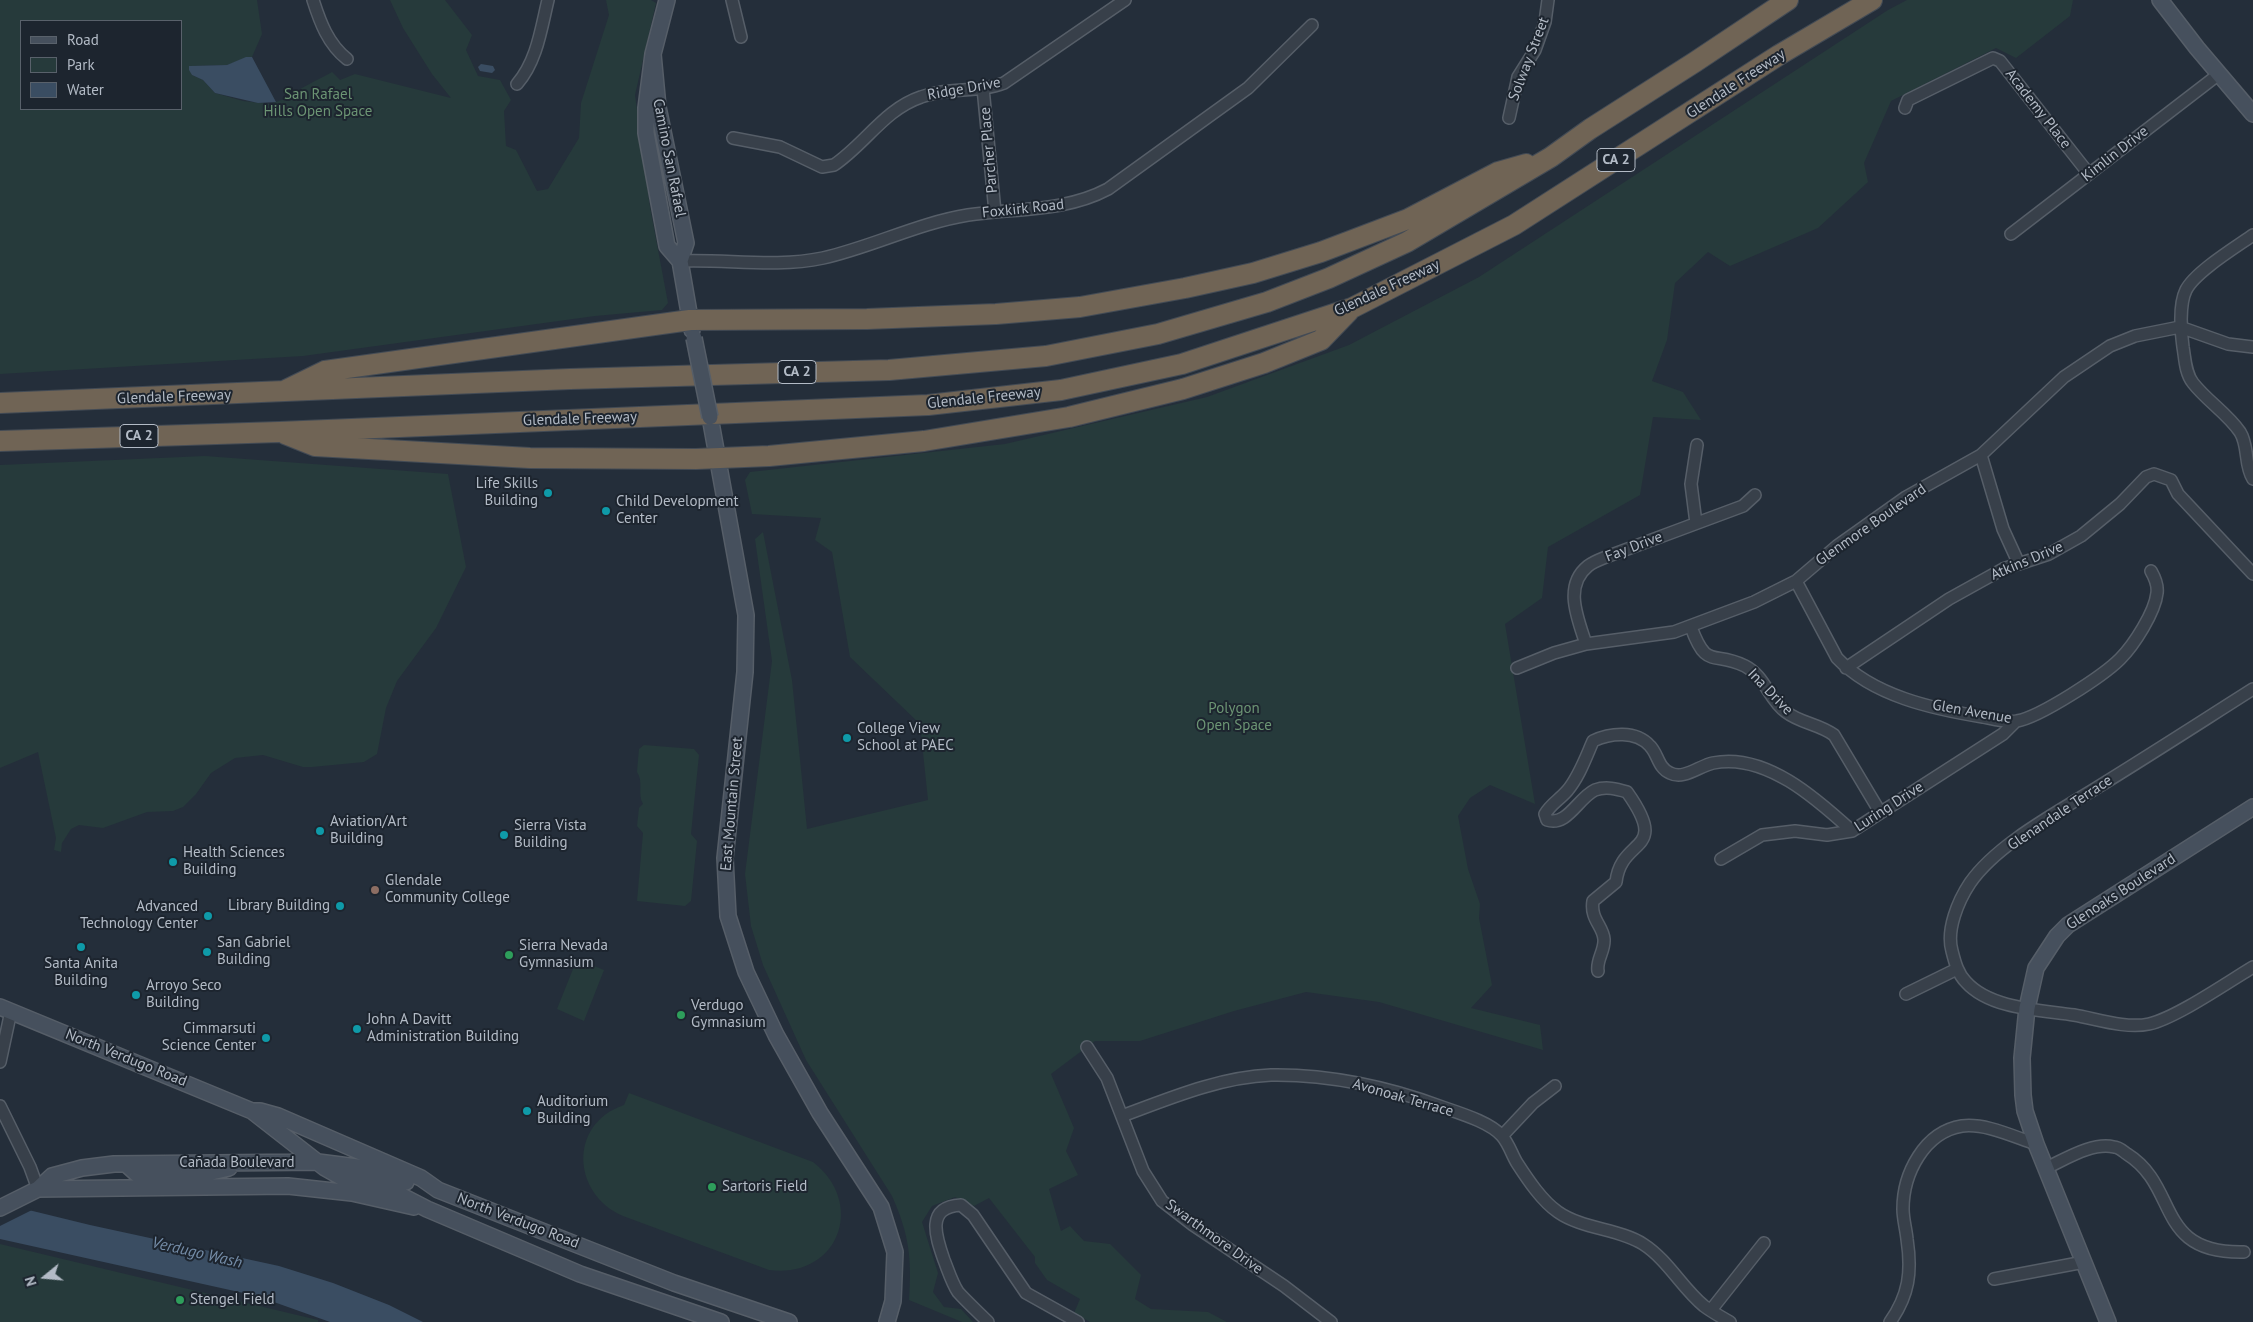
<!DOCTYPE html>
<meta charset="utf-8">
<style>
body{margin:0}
#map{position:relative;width:2253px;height:1322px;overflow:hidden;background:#242e3a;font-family:"PT Sans",sans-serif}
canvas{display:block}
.legend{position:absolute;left:20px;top:20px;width:162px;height:90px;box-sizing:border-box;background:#1d252f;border:1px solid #59616b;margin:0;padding:6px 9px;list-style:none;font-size:15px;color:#b3bbc6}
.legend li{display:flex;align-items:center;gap:10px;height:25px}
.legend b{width:25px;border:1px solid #59616b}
.north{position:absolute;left:20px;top:1252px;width:50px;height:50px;-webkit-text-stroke:4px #1d252f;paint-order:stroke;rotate:253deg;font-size:14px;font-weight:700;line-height:20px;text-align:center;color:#b3bbc6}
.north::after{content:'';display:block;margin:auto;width:18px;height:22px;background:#b3bbc6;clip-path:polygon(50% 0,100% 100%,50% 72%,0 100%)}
</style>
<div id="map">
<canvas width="2253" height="1322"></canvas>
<ul class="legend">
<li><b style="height:6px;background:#46505d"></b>Road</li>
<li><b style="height:14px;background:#263a3b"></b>Park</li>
<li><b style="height:14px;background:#3a4d62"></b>Water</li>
</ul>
<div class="north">N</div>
</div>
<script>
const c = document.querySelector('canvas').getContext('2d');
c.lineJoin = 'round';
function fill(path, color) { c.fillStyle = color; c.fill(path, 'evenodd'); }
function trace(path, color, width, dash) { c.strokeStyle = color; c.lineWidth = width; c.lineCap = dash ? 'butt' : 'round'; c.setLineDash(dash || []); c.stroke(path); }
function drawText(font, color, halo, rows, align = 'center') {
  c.font = font + ' "PT Sans",sans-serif'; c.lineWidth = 4; c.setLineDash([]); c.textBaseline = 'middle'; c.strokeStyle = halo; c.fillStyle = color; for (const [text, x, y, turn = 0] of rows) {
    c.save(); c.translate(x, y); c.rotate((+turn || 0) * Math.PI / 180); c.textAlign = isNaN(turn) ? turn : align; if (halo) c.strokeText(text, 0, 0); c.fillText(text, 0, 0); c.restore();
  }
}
const green = new Path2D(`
 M 0,0 L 257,0 L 262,34 L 252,57 L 227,65 L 190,66 L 192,75 L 203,80 L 215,93 L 243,101 L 270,104 L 290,97 C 293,91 324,77 332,72 L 340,80 L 355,74 L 451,98 L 432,74 L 403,28 L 390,0 L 445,0 L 472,35 L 466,50 L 478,76 L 500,80 L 511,100 L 504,111 L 506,146 L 516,150 L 537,191 L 548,189 L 579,138 L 581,103 L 609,15 L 606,0 L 651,0 L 656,3 L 635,95 L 650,207 L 668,303 L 662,310 L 595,316 L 303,356 L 0,374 ZM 21,21 L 181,21 L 181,109 L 21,109 Z
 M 1907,0 L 2073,0 L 2070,16 L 2016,58 L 1996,48 L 1891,101 L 1864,163 L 1868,182 L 1818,228 L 1730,266 L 1708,252 L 1675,283 L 1667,340 L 1652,381 L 1683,392 L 1701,420 L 1653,417 L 1640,495 L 1548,547 L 1542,598 L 1505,624 L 1535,804 L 1490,785 L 1470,798 L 1458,816 L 1468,869 L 1480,904 L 1479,918 L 1492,985 L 1471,1008 L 1540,1025 L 1543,1050 L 1379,1002 L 1306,992 L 1234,1011 L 1140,1041 L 1095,1041 L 1051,1074 L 1074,1128 L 1066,1151 L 1078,1175 L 1049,1189 L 1061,1231 L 1070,1226 L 1084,1241 L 1110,1244 L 1141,1275 L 1135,1299 L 1151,1309 L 1208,1312 L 1227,1322 L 1090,1322 L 1074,1313 L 1080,1299 L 1047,1280 L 1035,1263 L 1035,1257 L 989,1198 L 974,1206 L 955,1197 L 932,1206 L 922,1222 L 938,1273 L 933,1292 L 944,1307 L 961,1309 L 973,1322 L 962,1322 L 909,1300 C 912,1258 909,1234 892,1196 L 806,1060 L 763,965 L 751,926 L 745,874 L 772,661 L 755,539 L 763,532 L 792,680 L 807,829 L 928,800 L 920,724 L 850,657 L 832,552 L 815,540 L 821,518 L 752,514 L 745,480 L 750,472 L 1005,444 L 1207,397 L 1349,345 L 1479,277 L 1888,10 Z
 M 205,456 L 448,474 L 466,567 L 436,628 L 397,681 L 386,708 L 377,754 L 364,762 L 312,767 L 303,767 L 263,755 L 235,758 L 211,773 L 196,794 L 183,807 L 173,811 L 147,812 L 103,828 L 79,825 L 71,829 L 62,843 L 61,852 L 54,850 L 56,838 L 38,752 L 0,768 L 0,465 Z
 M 644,745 L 694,749 L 699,755 L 691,834 L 697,841 L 691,901 L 685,906 L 637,901 L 643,833 L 637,826 L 639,808 L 643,804 C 637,794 644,782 637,772 L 639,749 Z
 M 577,959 L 604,970 L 584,1021 L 557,1009 Z
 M 629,1093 L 813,1162 C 867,1204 838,1279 769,1270 L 623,1216 C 572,1194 568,1124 624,1105 Z
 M 0,1244 L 318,1320 L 318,1322 L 0,1322 Z`);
const water = new Path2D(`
 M 246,57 L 252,57 L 276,102 L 258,103 L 215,93 L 203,80 L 192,75 L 189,70 L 189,66 L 227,65 Z
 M 481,64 L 493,66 L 495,70 L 492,73 L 480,71 L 478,67 Z
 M 0,1203 L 90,1225 L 279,1266 L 333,1283 L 389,1305 L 423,1322 L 330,1322 L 257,1296 L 0,1239 Z`);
const pier = new Path2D(`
 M 0,1201 L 8,1202 L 34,1209 L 0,1226 Z`);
const street = new Path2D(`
 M 313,0 C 320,22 328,44 347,59
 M 732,0 L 741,37
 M 517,84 C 537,61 541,29 548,0
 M 983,88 L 995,212
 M 1905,108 L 1908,100 L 1993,58 L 2000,61 L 2089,174
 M 1509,118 L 1518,77 L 1535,50 L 1545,22 L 1548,0
 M 733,138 L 780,147 L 822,167 L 834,165 C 865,144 885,109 921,97 C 948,87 978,93 1004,83 L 1125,0
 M 2011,234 L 2219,74
 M 2253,235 C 2236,247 2195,272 2186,290 C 2179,304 2181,332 2183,347 C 2185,358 2185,373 2193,383 C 2207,401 2227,413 2240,432 C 2249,446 2244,465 2253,479
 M 680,261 C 728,259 775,268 823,258 C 872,247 918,223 968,215 C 1016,208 1065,212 1108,189 L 1248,88 L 1312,25
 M 1981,455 L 2003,529 L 2019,564
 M 1696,523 L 1691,484 L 1697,445
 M 1796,581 L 1837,658 C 1873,696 1933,709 1983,717 C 1993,719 2007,723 2017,721 C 2040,717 2103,676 2120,659 C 2134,645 2155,612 2157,593 C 2158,586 2155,578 2151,571
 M 1691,627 C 1707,671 1713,650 1745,666 C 1765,676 1769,700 1786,712 C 1800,723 1819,724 1834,735 L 1880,812
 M 1586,644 C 1578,619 1563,586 1588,566 C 1593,562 1601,559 1606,557 L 1743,506 L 1755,495
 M 1517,668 L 1554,653 L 1586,644 L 1674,632 L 1754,602 L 1796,581 L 1837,546 L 1906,497 L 1981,455 L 2064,377 L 2110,346 L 2135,336 L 2180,327 L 2228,344 L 2253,347
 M 1846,668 L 1949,599 L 2003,569 L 2049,554 L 2081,536 L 2120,504 L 2146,477 L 2154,474 L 2171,480 L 2178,494 L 2253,574
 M 2253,689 C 2201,722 2150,755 2098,787 C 2058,812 1997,844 1970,883 C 1958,901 1946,930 1952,951 C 1955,963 1958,974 1966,982 C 1990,1009 2041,1010 2074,1015 C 2097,1019 2126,1029 2149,1024 C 2176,1018 2228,982 2253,967
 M 1721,859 L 1762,835 L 1795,831 L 1827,835 L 1852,831 L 2003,734 L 2015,722
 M 1598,971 C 1596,960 1605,951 1604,939 C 1603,926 1590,919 1593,901 L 1616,882 C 1621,836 1671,854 1627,792 C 1617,789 1606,786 1595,790 C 1578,798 1567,827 1547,820 L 1545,814 C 1551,804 1559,800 1567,791 C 1579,777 1586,757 1593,741 C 1610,733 1636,730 1650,746 C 1658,754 1658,768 1670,773 C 1684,780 1699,766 1713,763 C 1765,752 1817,799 1852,831
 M 1906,994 L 1957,969
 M 1087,1047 L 1107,1078 L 1143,1171 L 1162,1201 L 1193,1225 L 1284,1286 L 1331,1322
 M 0,1062 L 11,1011
 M 0,1106 L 30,1167 L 38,1189
 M 1122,1116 C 1170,1098 1220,1077 1271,1075 C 1328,1074 1389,1087 1442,1107 C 1459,1113 1490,1122 1502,1136 C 1509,1144 1512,1155 1517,1163 C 1528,1180 1542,1201 1558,1212 C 1582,1229 1620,1229 1643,1244 C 1668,1260 1682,1288 1704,1306 C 1712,1312 1721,1317 1730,1322
 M 1502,1136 L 1533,1103 L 1555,1086
 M 2046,1168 C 2066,1159 2092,1142 2114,1147 C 2119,1147 2124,1152 2127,1154 C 2180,1187 2154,1254 2244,1252
 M 1994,1279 L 2084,1262
 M 1711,1310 L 1764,1243
 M 988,1322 C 978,1312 967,1302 958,1292 C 952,1283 948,1270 944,1260 C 936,1237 925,1207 961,1205 L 973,1215 L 1026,1293 L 1078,1322
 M 1890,1322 C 1909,1295 1912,1272 1907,1239 C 1906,1229 1903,1219 1903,1209 C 1903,1174 1924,1132 1962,1126 C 1986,1123 2014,1137 2036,1144`);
const secondary = new Path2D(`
 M 667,0 L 653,54 L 646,108 L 646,133 L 667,246 L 680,261
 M 2160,0 L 2197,48 L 2253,114
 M 653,54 L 658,107 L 686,243 L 680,261 L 692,330
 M 710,417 L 746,615 L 745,672 L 725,858 L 728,916 L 746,972 L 776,1035 L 820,1113 L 881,1207 L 895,1252 L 893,1301 L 887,1322
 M 0,1007 L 252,1111 L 325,1168 L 341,1177 L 398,1194 L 427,1209 L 580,1274 L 721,1322
 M 252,1111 L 260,1111 L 278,1116 L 421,1178 L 438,1190 L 674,1283 L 789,1322
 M 126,1164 L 137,1174 L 175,1177 L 181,1179 L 229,1168
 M 38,1189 L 288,1186 L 352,1193 L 414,1207
 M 0,1208 L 38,1189 L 52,1176 L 82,1168 L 114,1164 L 318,1162 L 357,1167 L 406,1182
 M 2108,1322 L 2036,1144 L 2025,1111 L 2023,1095 L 2022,1058 L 2027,1008 L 2036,968 L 2057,936 L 2068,925 L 2253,807`);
const highway = new Path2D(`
 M 286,390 L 325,371 L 690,320 L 867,319 L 996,314 L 1080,307 L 1185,288 L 1253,273 L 1321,252 L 1408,219 L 1498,172 L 1526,164
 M 0,403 L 570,379 L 889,370 L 1046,356 L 1158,334 L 1267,302 L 1329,278 L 1407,242 L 1551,157 L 1590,129 L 1695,62 L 1788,0
 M 285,434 L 315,446 L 530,458 L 696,459 L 769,456 L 924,441 L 1069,417 L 1183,389 L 1264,363 L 1321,340 L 1349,311
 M 0,441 L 279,432 L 928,405 L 1061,390 L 1182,364 L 1352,308 L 1514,225 L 1779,55 L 1872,0`);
const secondaryBridge = new Path2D(`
 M 694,338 L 710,417`);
const markers = [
 [548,493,5,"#0f9aa8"],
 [606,511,5,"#0f9aa8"],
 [847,738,5,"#0f9aa8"],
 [320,831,5,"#0f9aa8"],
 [504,835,5,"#0f9aa8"],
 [173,862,5,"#0f9aa8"],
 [375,890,5,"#8d6e63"],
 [340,906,5,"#0f9aa8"],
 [208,916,5,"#0f9aa8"],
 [81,947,5,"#0f9aa8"],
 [207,952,5,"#0f9aa8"],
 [509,955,5,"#2e9e5b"],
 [136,995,5,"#0f9aa8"],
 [681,1015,5,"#2e9e5b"],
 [357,1029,5,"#0f9aa8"],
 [266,1038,5,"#0f9aa8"],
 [527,1111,5,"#0f9aa8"],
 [712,1187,5,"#2e9e5b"],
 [180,1300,5,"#2e9e5b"]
];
const shields = [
 [1616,160,38],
 [797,372,38],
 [139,436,38]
];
const shieldNames = [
 ["CA 2",1616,160],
 ["CA 2",797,372],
 ["CA 2",139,436]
];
const streetNames = [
 ["Solway Street",1529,59,-69],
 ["Glendale Freeway",1736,84,-33],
 ["Ridge Drive",964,89,-10],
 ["Academy Place",2038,109,52],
 ["Parcher Place",989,150,-95],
 ["Kimlin Drive",2115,154,-38],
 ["Camino San Rafael",669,158,79],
 ["Foxkirk Road",1023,209,-6],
 ["Glendale Freeway",1387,288,-25],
 ["Glendale Freeway",174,397,-2],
 ["Glendale Freeway",984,398,-6],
 ["Glendale Freeway",580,419,-2],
 ["Glenmore Boulevard",1871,525,-35],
 ["Fay Drive",1634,547,-21],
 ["Atkins Drive",2027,561,-23],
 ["Ina Drive",1770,692,46],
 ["Glen Avenue",1972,712,10],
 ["East Mountain Street",732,804,-85],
 ["Luring Drive",1889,807,-33],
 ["Glenandale Terrace",2060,813,-34],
 ["Glenoaks Boulevard",2121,892,-33],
 ["North Verdugo Road",126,1058,22],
 ["Avonoak Terrace",1403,1098,16],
 ["Cañada Boulevard",237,1163],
 ["North Verdugo Road",518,1221,21],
 ["Swarthmore Drive",1214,1237,36]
];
const parkNames = [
 ["San Rafael",318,95],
 ["Hills Open Space",318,112],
 ["Polygon",1234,709],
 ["Open Space",1234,726]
];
const poiNames = [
 ["Life Skills",538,484,"right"],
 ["Building",538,501,"right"],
 ["Child Development",616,502],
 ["Center",616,519],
 ["College View",857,729],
 ["School at PAEC",857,746],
 ["Aviation/Art",330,822],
 ["Building",330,839],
 ["Sierra Vista",514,826],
 ["Building",514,843],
 ["Health Sciences",183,853],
 ["Building",183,870],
 ["Glendale",385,881],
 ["Community College",385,898],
 ["Library Building",330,906,"right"],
 ["Advanced",198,907,"right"],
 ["Technology Center",198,924,"right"],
 ["San Gabriel",217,943],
 ["Building",217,960],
 ["Sierra Nevada",519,946],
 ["Gymnasium",519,963],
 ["Santa Anita",81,964,"center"],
 ["Building",81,981,"center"],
 ["Arroyo Seco",146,986],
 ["Building",146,1003],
 ["Verdugo",691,1006],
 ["Gymnasium",691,1023],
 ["John A Davitt",367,1020],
 ["Administration Building",367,1037],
 ["Cimmarsuti",256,1029,"right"],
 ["Science Center",256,1046,"right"],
 ["Auditorium",537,1102],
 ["Building",537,1119],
 ["Sartoris Field",722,1187],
 ["Stengel Field",190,1300]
];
const waterNames = [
 ["Verdugo Wash",197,1253,13]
];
fill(green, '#263a3b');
fill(water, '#3a4d62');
fill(pier, '#242e3a');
trace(street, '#565e68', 14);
trace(secondary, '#565e68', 18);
trace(highway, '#434b55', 22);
trace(street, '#38404a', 11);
trace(secondary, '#46505d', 15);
trace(highway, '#706455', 20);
trace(secondaryBridge, '#565e68', 18, []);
trace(secondaryBridge, '#46505d', 15);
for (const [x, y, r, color] of markers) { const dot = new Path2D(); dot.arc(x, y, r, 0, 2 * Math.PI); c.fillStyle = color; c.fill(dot); trace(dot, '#1d252f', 2); }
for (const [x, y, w] of shields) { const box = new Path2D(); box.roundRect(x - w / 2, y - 11.5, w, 23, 4); c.fillStyle = '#1d252f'; c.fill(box); trace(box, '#b3bbc6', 1); }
drawText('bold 14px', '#b3bbc6', null, shieldNames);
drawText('15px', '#b3bbc6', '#1d252f', streetNames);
drawText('15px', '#6c9574', '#1d252f', parkNames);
drawText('15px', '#b3bbc6', '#1d252f', poiNames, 'left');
drawText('italic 16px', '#758da8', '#1d252f', waterNames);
</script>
